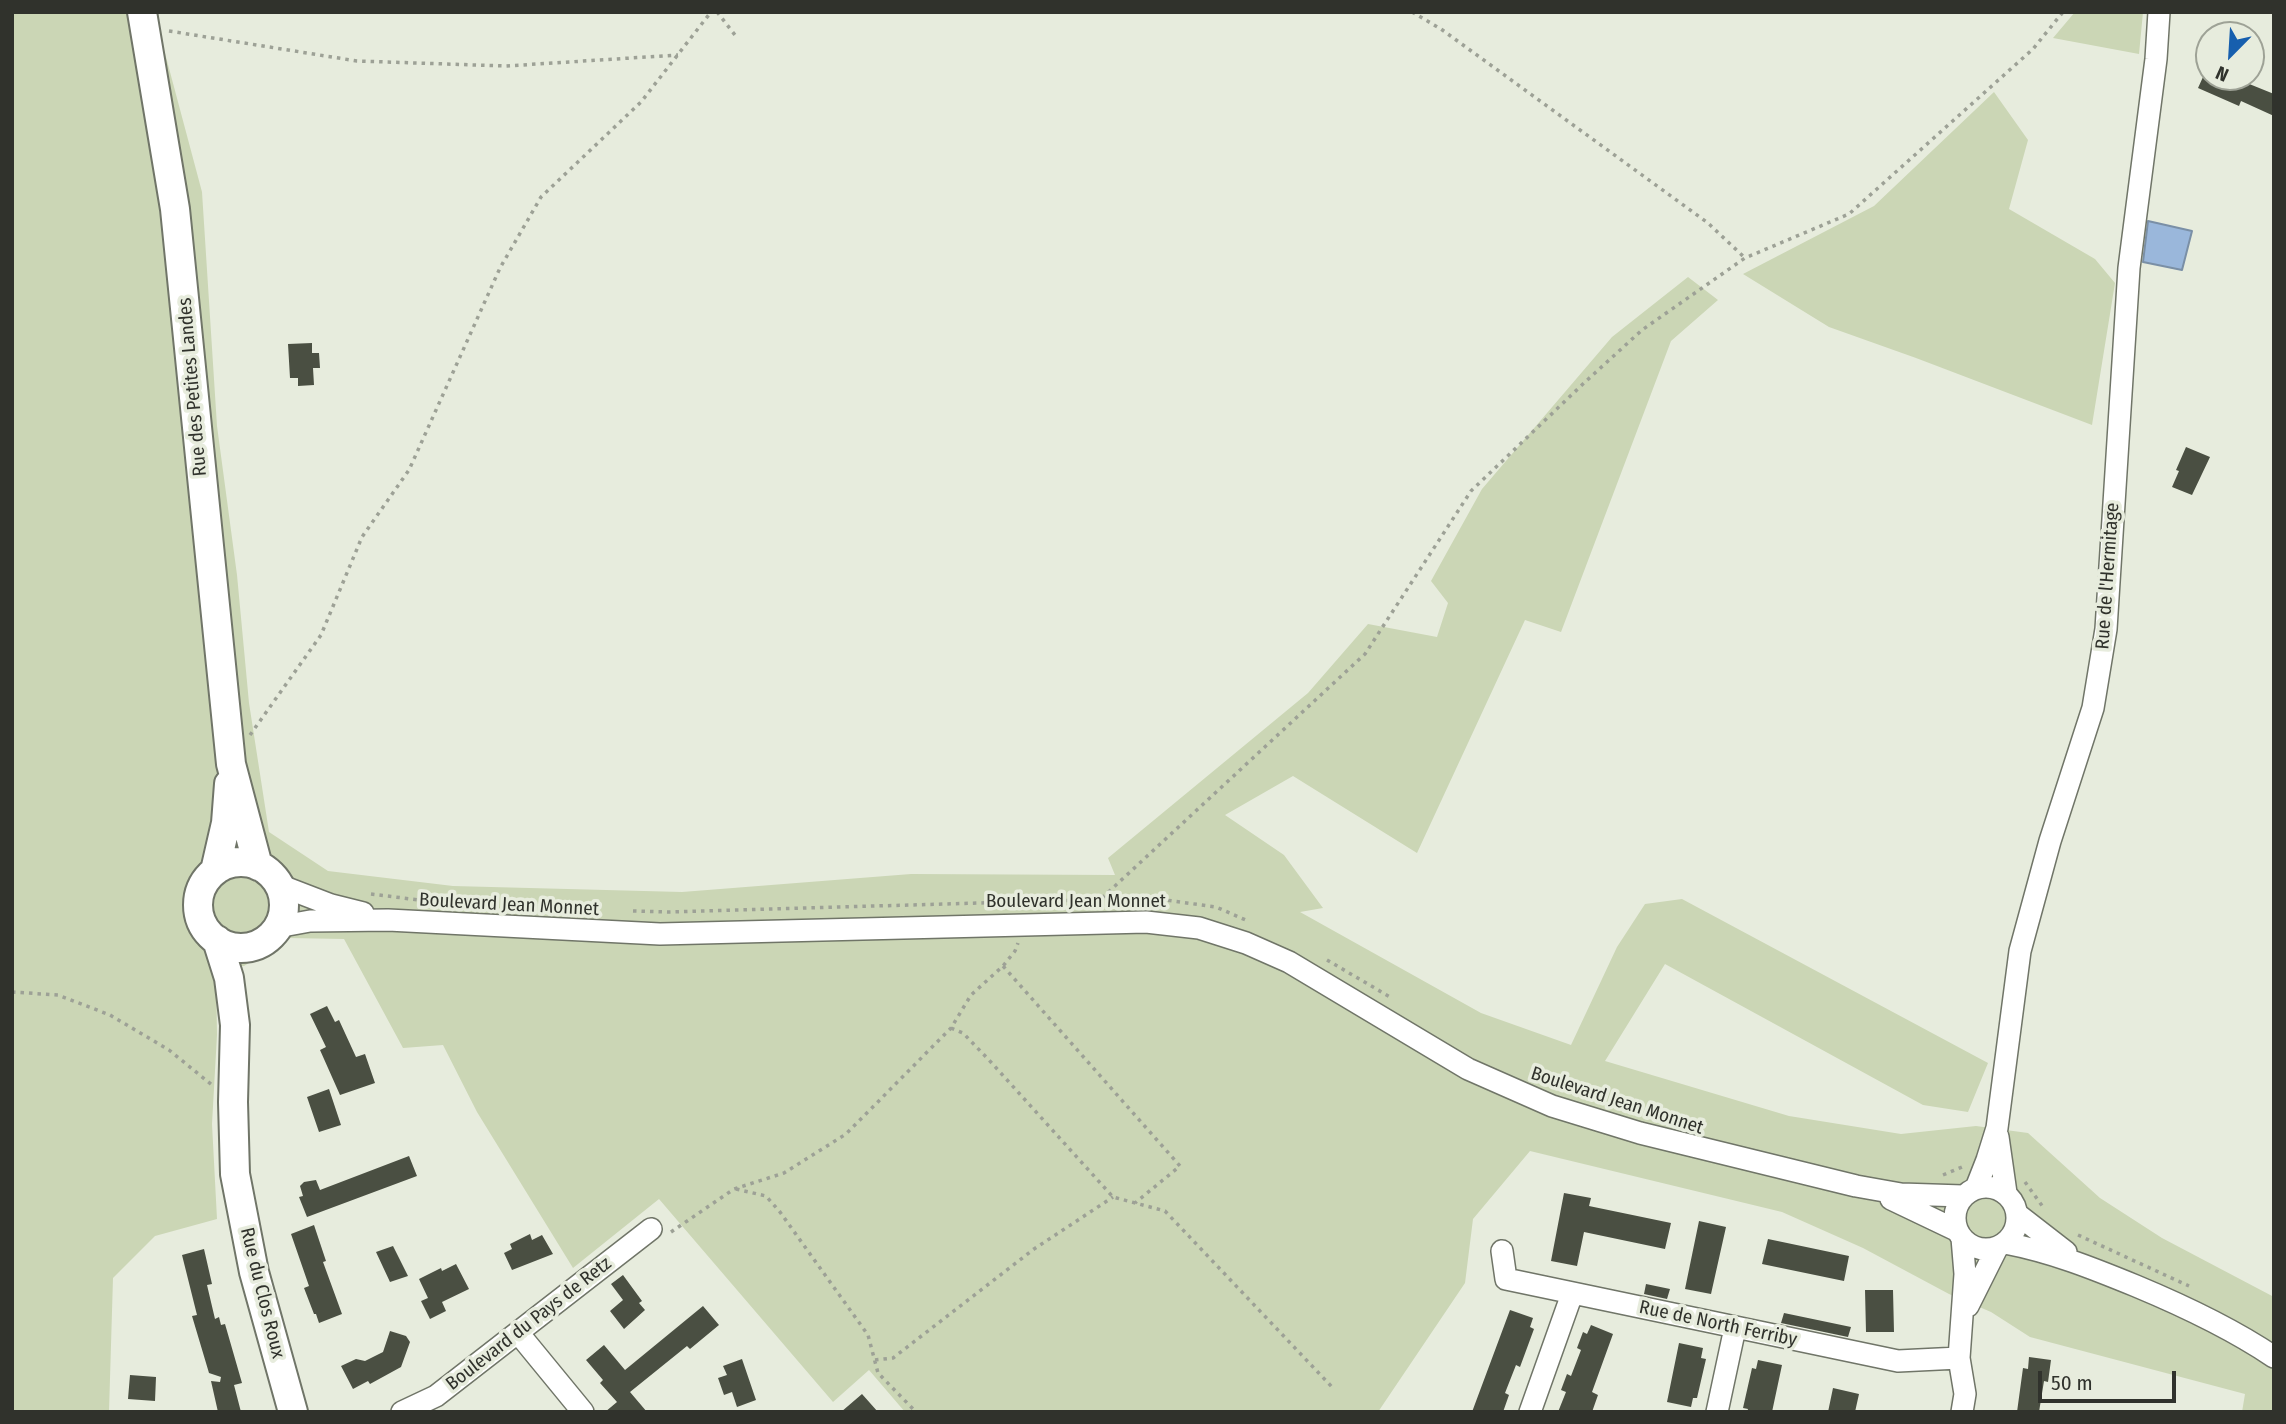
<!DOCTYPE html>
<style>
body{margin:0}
#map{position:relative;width:2286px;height:1424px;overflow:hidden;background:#e7ecdd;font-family:"Fira Sans Condensed",sans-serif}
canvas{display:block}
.frame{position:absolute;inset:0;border:14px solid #30322c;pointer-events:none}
.north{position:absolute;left:2195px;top:21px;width:70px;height:70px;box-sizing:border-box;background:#e7ecdd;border:2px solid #9ea296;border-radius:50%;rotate:204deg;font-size:19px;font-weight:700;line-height:28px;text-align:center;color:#30322c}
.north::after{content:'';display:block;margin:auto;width:24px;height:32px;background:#175fae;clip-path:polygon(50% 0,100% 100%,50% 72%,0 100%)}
.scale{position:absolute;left:2038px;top:1371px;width:138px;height:32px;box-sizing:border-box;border:4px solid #30322c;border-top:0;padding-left:9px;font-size:21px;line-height:24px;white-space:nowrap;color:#30322c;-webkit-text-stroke:5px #e7ecdd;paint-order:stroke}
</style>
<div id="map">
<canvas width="2286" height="1424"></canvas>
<div class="frame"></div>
<div class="north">N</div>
<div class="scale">50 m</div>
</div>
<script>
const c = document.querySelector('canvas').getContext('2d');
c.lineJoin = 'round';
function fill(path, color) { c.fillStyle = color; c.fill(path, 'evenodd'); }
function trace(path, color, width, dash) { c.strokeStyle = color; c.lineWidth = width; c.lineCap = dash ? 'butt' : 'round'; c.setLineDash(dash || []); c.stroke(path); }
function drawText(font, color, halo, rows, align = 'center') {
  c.font = font + ' "Fira Sans Condensed",sans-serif'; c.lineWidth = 7; c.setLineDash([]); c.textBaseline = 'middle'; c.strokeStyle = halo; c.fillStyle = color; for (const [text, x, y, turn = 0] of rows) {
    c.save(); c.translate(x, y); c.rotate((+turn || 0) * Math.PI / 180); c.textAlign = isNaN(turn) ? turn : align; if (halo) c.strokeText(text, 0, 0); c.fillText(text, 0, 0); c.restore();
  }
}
const green = new Path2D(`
 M 12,12 L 154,12 L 202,192 L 217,426 L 237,575 L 249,703 L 269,832 L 328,871 L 453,886 L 682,892 L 911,874 L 1115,875 L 1108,858 L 1308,693 L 1368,624 L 1437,637 L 1448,603 L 1431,581 L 1482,489 L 1612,337 L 1688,277 L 1718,300 L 1671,341 L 1561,632 L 1525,620 L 1417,853 L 1293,776 L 1225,815 L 1284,855 L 1323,908 L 1300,912 L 1481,1013 L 1571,1045 L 1617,947 L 1645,904 L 1682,899 L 1988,1063 L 1968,1112 L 1923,1105 L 1665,964 L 1605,1061 L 1789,1116 L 1901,1134 L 1976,1126 L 2028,1133 L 2100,1198 L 2162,1238 L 2274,1297 L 2274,1412 L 2242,1412 L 2245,1394 L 2030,1337 L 1991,1312 L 1949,1294 L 1863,1248 L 1782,1212 L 1530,1151 L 1473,1219 L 1465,1283 L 1378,1412 L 905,1412 L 869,1370 L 833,1402 L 659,1199 L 573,1268 L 477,1112 L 443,1045 L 403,1048 L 344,939 L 288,938 L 244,966 L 216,967 L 217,1035 L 212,1124 L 217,1219 L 155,1236 L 113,1278 L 109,1412 L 12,1412 Z
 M 2075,12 L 2143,12 L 2139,54 L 2053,38 Z
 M 1994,92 L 2028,140 L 2009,209 L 2095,259 L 2115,283 L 2092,425 L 1916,358 L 1829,327 L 1743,274 L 1874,206 Z`);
const water = new Path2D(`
 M 2148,221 L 2192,231 L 2182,270 L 2143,262 Z`);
const building = new Path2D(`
 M 2203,77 L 2232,77 L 2274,94 L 2274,116 L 2241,101 L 2239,106 L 2198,88 Z
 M 312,343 L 312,353 L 319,353 L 320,368 L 313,368 L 314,385 L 298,386 L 298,378 L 290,378 L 288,344 Z
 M 2186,447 L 2210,457 L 2192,495 L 2172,487 L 2179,471 L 2176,470 Z
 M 327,1006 L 335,1022 L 339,1020 L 356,1057 L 365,1054 L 375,1083 L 340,1095 L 320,1050 L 326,1047 L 310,1014 Z
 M 329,1089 L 341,1125 L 319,1132 L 307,1097 Z
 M 409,1156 L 417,1176 L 307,1217 L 299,1197 L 303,1196 L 300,1186 L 304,1182 L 316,1180 L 320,1190 Z
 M 1564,1193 L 1591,1198 L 1589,1206 L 1671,1223 L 1665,1249 L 1584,1232 L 1577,1266 L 1551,1261 Z
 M 1699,1221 L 1726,1227 L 1711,1294 L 1685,1289 Z
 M 314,1225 L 326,1261 L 323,1262 L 342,1314 L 319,1323 L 316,1314 L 314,1314 L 304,1288 L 309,1286 L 291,1234 Z
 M 530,1234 L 532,1240 L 542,1235 L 553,1254 L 512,1270 L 504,1253 L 512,1249 L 510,1244 Z
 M 1768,1239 L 1849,1256 L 1844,1281 L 1762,1264 Z
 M 393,1246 L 408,1276 L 390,1282 L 376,1252 Z
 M 204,1249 L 212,1284 L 207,1285 L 215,1319 L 219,1317 L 221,1325 L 225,1324 L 242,1383 L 234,1385 L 241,1412 L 218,1412 L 211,1381 L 220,1382 L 221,1377 L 209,1373 L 192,1316 L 197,1315 L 182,1255 Z
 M 456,1264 L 469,1289 L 442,1302 L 446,1311 L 430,1319 L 421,1301 L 428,1298 L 419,1279 L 441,1268 L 442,1271 Z
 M 623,1275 L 642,1301 L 639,1303 L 645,1310 L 624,1329 L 610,1311 L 623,1300 L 611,1284 Z
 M 1646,1284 L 1670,1289 L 1667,1299 L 1644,1294 Z
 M 1865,1290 L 1893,1290 L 1894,1332 L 1866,1332 Z
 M 703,1306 L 719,1325 L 690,1349 L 687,1346 L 630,1392 L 647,1412 L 605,1412 L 617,1402 L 600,1383 L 603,1380 L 586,1360 L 604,1345 L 625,1370 Z
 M 1510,1310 L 1533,1318 L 1530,1327 L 1534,1329 L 1520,1367 L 1516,1365 L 1505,1393 L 1509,1395 L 1503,1412 L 1472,1412 Z
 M 1784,1313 L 1851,1327 L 1848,1337 L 1781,1323 Z
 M 1591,1325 L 1613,1334 L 1592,1392 L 1598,1395 L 1592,1412 L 1558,1412 L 1566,1392 L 1561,1390 L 1567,1374 L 1571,1376 L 1581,1350 L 1577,1348 L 1583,1332 L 1587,1334 Z
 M 390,1331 L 406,1336 L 410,1342 L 401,1367 L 370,1384 L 368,1381 L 353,1389 L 341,1366 L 356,1359 L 365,1361 L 383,1352 Z
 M 1679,1343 L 1703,1348 L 1701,1358 L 1706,1359 L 1697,1398 L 1693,1398 L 1691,1407 L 1667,1402 Z
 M 2029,1357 L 2051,1360 L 2048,1382 L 2044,1381 L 2039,1412 L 2017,1412 L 2023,1368 L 2028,1369 Z
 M 742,1359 L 756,1400 L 737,1407 L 732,1392 L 724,1395 L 718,1378 L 727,1375 L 723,1366 Z
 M 1758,1360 L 1782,1365 L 1772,1412 L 1747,1412 L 1748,1409 L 1743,1408 L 1752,1368 L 1756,1369 Z
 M 130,1375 L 156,1377 L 155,1401 L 128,1399 Z
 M 1833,1388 L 1859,1394 L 1855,1412 L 1828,1412 Z
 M 862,1394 L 878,1412 L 841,1412 Z`);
const path = new Path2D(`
 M 717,12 L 735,35
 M 1412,12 L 1441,29 L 1708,223 L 1745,258
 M 169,31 L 357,61 L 506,66 L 678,55
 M 250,735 L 321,635 L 362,537 L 409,470 L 500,268 L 541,197 L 641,102 L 711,12
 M 371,894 L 419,900
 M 1102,898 L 1365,654 L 1471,491 L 1584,383 L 1642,330 L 1745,258 L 1849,214 L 2033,49 L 2063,12
 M 633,911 L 668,912 L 1151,898 L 1216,907 L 1248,921
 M 1327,960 L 1390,997
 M 1003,966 L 1180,1166 L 1135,1203
 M 12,992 L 58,995 L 110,1015 L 169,1050 L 212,1085
 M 951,1028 L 963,1033 L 989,1060 L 1113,1197 L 1165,1211 L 1332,1387
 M 1535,1075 L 1587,1094
 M 1943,1175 L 1962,1167
 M 2025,1182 L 2043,1207
 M 736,1189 L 766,1196 L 780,1212 L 868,1335 L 878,1373 L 916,1412
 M 671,1232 L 734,1189 L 784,1173 L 846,1134 L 951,1028 L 971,995 L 1003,966 L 1015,951 L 1018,943
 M 2078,1235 L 2189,1286
 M 875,1360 L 893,1358 L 1034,1249 L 1113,1197`);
const minor = new Path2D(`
 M 279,885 L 331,905 L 363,913
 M 277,927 L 310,921 L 388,920 L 660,934 L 1146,922 L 1199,928 L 1246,943 L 1289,962 L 1468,1069 L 1552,1106 L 1640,1133 L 1856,1186 L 1901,1194 L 1963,1196
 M 1998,1137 L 2006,1193
 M1955 1218a31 31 0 1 1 62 0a31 31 0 1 1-62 0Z
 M 1976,1188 L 1987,1160 L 1997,1128 L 2020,951 L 2050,841 L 2093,708 L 2106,629 L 2129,268 L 2156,59 L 2159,12
 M 1891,1199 L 1958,1231
 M 2017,1214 L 2066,1252
 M 1962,1238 L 1965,1274 L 1959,1358 L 1965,1394 L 1962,1412
 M 2005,1243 C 2052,1252 2092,1268 2136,1286 C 2184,1306 2231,1328 2274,1357
 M 1502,1251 L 1506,1279 L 1898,1361 L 1959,1358
 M 1968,1306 L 1997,1248
 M 519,1334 L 583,1412
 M 402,1412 L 436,1396 L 651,1229
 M 1530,1412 L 1572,1294
 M 1717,1412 L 1735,1328`);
const major = new Path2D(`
 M 142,12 L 175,209 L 231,764 L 258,866
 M198 905a43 43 0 1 1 86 0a43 43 0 1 1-86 0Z
 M 215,871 L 226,823 L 229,784
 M 217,940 L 229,978 L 235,1025 L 233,1102 L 235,1174 L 254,1272 L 293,1412`);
const streetNames = [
 ["Rue des Petites Landes",193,387,-95],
 ["Rue de l'Hermitage",2108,576,-86],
 ["Boulevard Jean Monnet",1076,902],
 ["Boulevard Jean Monnet",509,905,3],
 ["Boulevard Jean Monnet",1617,1101,18],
 ["Rue du Clos Roux",262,1293,76],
 ["Boulevard du Pays de Retz",529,1324,-38],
 ["Rue de North Ferriby",1718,1324,12]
];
fill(green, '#cbd6b5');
fill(water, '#9ab7db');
trace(water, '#7a8fa6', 2);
fill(building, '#4a4f42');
trace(minor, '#707568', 24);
trace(major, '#707568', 32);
trace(path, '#9da196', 3.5, [3.5, 5]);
trace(minor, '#fff', 21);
trace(major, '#fff', 28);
drawText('19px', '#30322c', '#e7ecdd', streetNames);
</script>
